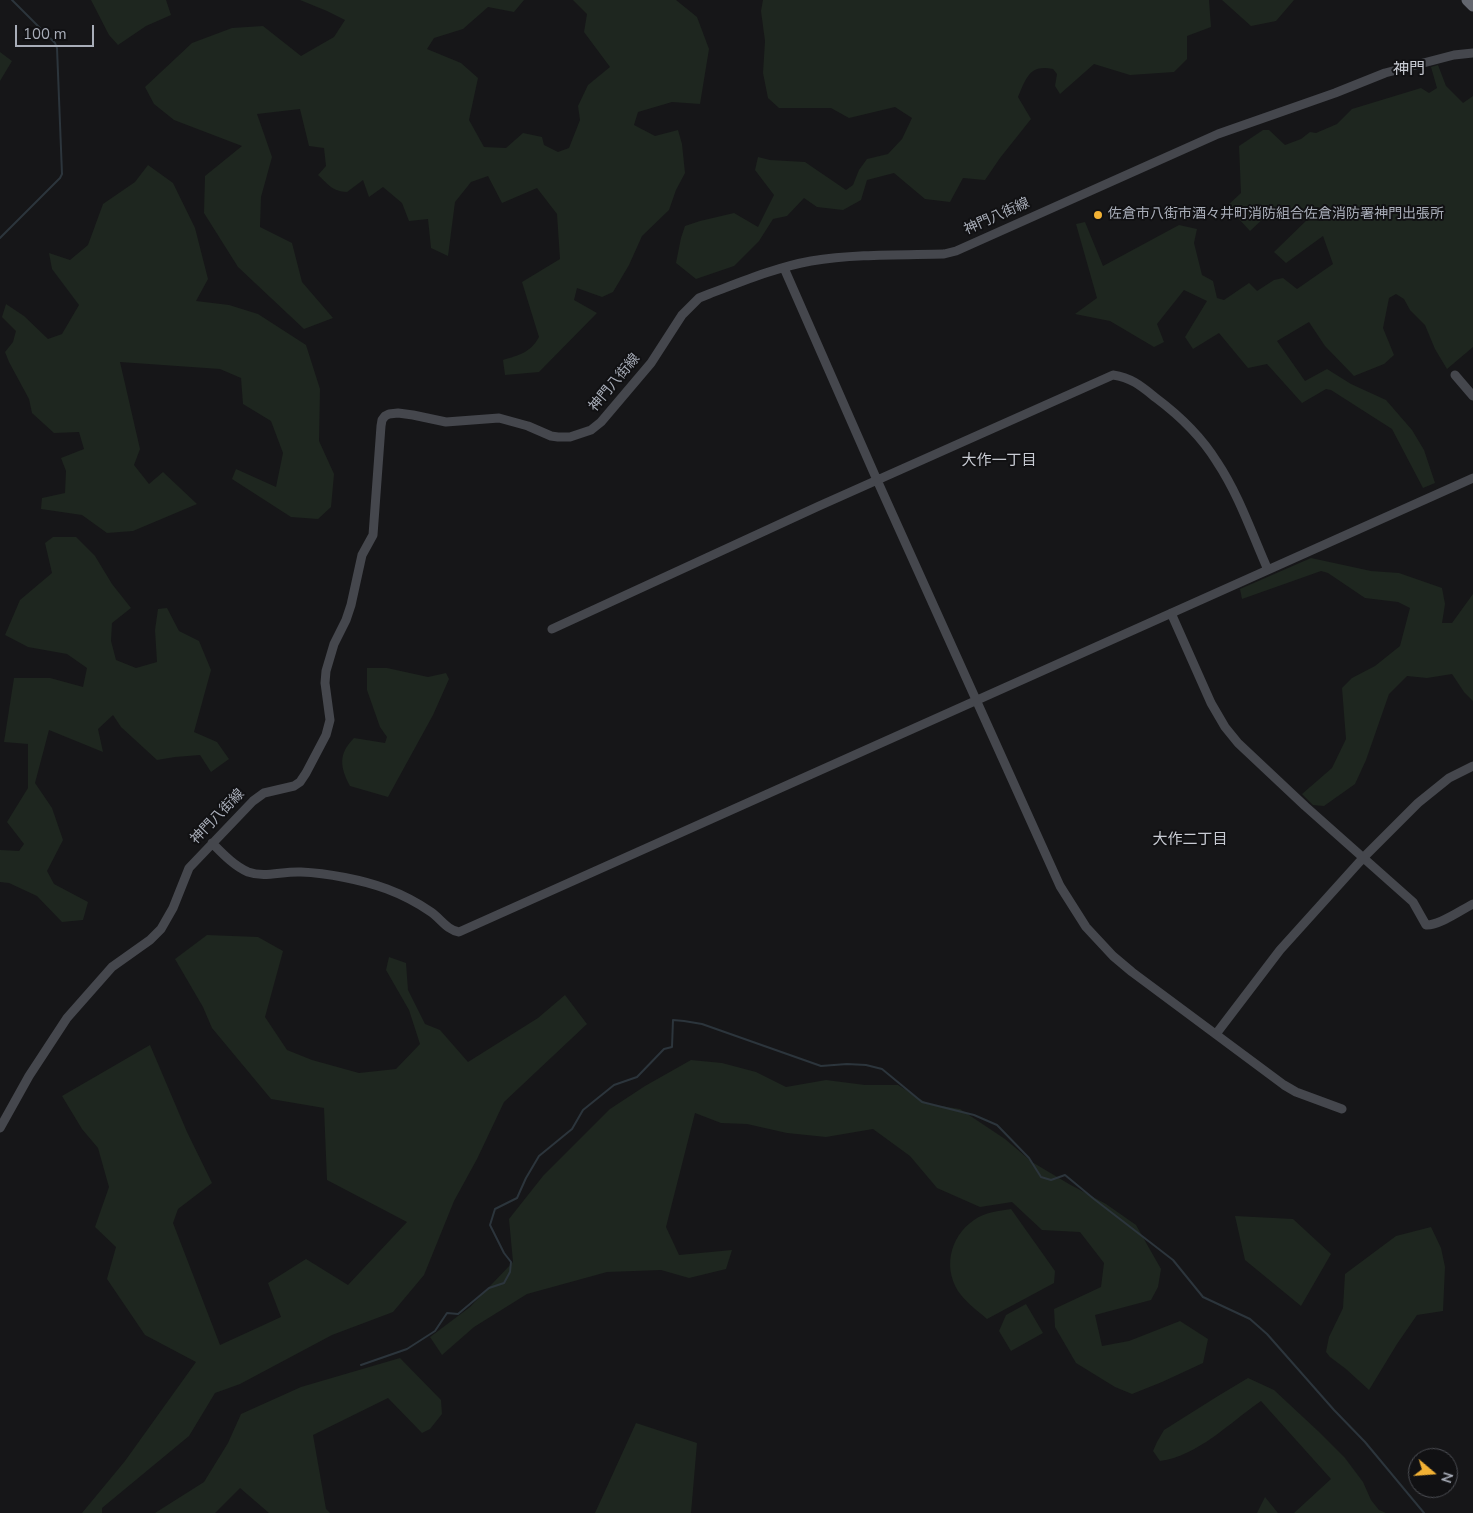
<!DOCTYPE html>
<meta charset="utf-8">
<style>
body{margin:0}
#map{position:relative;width:1473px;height:1513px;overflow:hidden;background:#161618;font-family:"Nunito Sans",sans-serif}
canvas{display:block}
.north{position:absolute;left:1408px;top:1448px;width:50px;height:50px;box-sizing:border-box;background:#111113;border:1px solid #4d4f55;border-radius:50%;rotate:108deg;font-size:14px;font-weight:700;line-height:20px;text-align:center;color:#a8adb8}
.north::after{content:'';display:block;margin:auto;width:18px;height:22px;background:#f2b134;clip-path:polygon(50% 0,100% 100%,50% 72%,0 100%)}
.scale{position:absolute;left:15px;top:25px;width:79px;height:22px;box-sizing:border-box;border:2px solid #a8adb8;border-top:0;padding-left:6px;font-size:15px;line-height:18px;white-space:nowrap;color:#a8adb8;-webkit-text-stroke:4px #111113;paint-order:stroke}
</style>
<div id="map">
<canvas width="1473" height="1513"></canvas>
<div class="north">N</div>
<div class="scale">100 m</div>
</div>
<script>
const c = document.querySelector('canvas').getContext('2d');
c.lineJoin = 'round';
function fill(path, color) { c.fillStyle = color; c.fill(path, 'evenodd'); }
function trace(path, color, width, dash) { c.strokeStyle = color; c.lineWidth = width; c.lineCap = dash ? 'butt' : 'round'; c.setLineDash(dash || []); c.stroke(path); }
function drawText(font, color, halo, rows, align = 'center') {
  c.font = font + ' "Nunito Sans","Noto Sans JP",sans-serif'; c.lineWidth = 4; c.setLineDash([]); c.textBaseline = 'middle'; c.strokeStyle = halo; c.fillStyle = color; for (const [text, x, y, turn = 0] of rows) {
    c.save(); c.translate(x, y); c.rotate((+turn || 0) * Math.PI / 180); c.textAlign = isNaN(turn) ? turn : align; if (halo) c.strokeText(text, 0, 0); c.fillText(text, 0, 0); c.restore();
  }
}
const green = new Path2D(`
 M 91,0 L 166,0 L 171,15 L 146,26 L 118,45 L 109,35 Z
 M 300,0 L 524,0 L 514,12 L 488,7 L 463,29 L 434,38 L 427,49 L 461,63 L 478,78 L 469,120 L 484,147 L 506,148 L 523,133 L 542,137 L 544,145 L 558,152 L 569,148 L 580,120 L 578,106 L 588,85 L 610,67 L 584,32 L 587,14 L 573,0 L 676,0 L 697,17 L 709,49 L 700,104 L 672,102 L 638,112 L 634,125 L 655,136 L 678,130 L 682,144 L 685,173 L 676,190 L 669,210 L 642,236 L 629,265 L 613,292 L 602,297 L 577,288 L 574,300 L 597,313 L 539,372 L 505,375 L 503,360 C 519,355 530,353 539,337 L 522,282 L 560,259 L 557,214 L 537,188 L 502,203 L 488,176 L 471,182 L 455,202 L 448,256 L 431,248 L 428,219 L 409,221 L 402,203 L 383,187 L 369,197 L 363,180 L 347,192 C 332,191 329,185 318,175 L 326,166 L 324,148 L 309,146 L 300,109 L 257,114 L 272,157 L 261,197 L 260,227 L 292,243 L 302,282 L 333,318 L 304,329 L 238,267 L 204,213 L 205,176 L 242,146 L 174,120 L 154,104 L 145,87 L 192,43 L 232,28 L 263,26 L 301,56 L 334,37 L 345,20 L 327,11 Z
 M 763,0 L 1209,0 L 1211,27 L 1187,36 L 1187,59 L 1174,72 L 1130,75 L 1094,64 L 1060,94 L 1055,86 L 1057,74 L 1053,69 C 1029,64 1026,79 1018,97 L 1031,119 L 1000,158 L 985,180 L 963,178 L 950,202 L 925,199 L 894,173 L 867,180 L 861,200 L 843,210 L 817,207 L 804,198 L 787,216 L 773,219 L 759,241 L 734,266 L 696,279 L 676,263 L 681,238 L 685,226 L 700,221 L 734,213 L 758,227 L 774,195 L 755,170 L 758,157 L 770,160 L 805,162 L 846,190 L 853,185 L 859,170 L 867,159 L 888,154 L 902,139 L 912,118 L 895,107 L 849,118 L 831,108 L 779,108 L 768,98 L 763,73 L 765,41 L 761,11 Z
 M 1222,0 L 1294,0 L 1276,21 L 1251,26 Z
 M 0,52 L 12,61 L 0,81 Z
 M 1438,65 L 1446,86 L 1463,103 L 1473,96 L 1473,347 L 1447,369 L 1435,349 L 1425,325 L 1410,310 L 1404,299 L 1396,294 L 1389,298 L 1383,328 L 1394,355 L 1384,364 L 1354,376 L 1325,346 L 1309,322 L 1277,341 L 1305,381 L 1327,369 L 1351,384 L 1386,400 L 1412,430 L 1424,450 L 1435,483 L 1423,488 L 1392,429 L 1331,390 L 1326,389 L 1302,403 L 1267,364 L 1248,368 L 1219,333 L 1193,349 L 1185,337 L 1207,301 L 1184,290 L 1157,324 L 1164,342 L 1154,347 L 1110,321 L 1075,314 L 1097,298 L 1076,224 L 1085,222 L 1103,266 L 1179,225 L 1197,229 L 1194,243 L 1202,275 L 1213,281 L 1217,298 L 1224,300 L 1249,283 L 1257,291 L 1274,280 L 1283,278 L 1297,289 L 1333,264 L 1323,236 L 1286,263 L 1274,252 L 1310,217 L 1290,216 L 1266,216 L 1250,231 L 1227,206 L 1241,193 L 1239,146 L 1263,130 L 1269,130 L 1285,145 L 1301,139 L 1310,132 L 1316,133 L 1337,124 L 1352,109 L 1421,88 L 1429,93 L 1437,88 L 1431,67 Z
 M 148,165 L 173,183 L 195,228 L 208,279 L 196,301 L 229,305 L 258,314 L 306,345 L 320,389 L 319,441 L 334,474 L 331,507 L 318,519 L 291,517 L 232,479 L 236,469 L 276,487 L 283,453 L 271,421 L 243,404 L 241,378 L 220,369 L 120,362 L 140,449 L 134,465 L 149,484 L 163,472 L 197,504 L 133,531 L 107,533 L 82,515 L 41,509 L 42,498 L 65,493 L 66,471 L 61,458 L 84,449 L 79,432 L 54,433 L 32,413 L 29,399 L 9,362 L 5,352 L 13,342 L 16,331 L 2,317 L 6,304 L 24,316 L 48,339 L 62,334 L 79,305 L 52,269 L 49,253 L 70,260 L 88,245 L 103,204 L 135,182 Z
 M 53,537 L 76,537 L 95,556 L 112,584 L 131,608 L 112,623 L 111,641 L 116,660 L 136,668 L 157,662 L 155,630 L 158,609 L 167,608 L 179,631 L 199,641 L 211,670 L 194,732 L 217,742 L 229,759 L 211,772 L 200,755 L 175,757 L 157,760 L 121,727 L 113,715 L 98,729 L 103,752 L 49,730 L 35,783 L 52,808 L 63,840 L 47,871 L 54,884 L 88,902 L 83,920 L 62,922 L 37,896 L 9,883 L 0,882 L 0,850 L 19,851 L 24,844 L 7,822 L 28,788 L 28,744 L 4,742 L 14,678 L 50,678 L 83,687 L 87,668 L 67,654 L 28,647 L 5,635 L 20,600 L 52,573 L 45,543 Z
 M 1311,558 L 1371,571 L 1399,573 L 1442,588 L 1445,604 L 1442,623 L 1452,623 L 1473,594 L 1473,701 L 1464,692 L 1452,674 L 1427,678 L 1407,676 L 1389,694 L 1366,760 L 1355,784 L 1324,806 L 1313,805 L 1302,794 L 1332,768 L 1346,739 L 1342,688 L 1352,678 L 1375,666 L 1400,646 L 1410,608 L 1398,602 L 1365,598 L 1328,573 L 1321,571 L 1242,599 L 1240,589 Z
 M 367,668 L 387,668 L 428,677 L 446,673 L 449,679 L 433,715 L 388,797 L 350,786 C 340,767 338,754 354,738 L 385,743 L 387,737 L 380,727 L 367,690 Z
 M 207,935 L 258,937 L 283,951 L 265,1017 L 287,1050 L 312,1060 L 359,1073 L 396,1069 L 420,1044 L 409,1010 L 386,970 L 389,957 L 406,963 L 408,990 L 425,1024 L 440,1030 L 468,1062 L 538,1018 L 565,995 L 587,1024 L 504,1102 L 477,1159 L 454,1201 L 424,1275 L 393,1312 L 332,1335 L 240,1384 L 215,1393 L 189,1436 L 102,1508 L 102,1513 L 82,1513 L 125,1461 L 196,1362 L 145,1335 L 107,1279 L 116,1247 L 95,1227 L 109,1187 L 98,1148 L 82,1129 L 62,1096 L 150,1045 L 187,1132 L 212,1183 L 178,1209 L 173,1223 L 220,1345 L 281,1317 L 268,1283 L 306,1259 L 348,1285 L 407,1222 L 327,1180 L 324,1108 L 271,1099 L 212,1028 L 203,1007 L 175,959 Z
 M 691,1060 L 722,1063 L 756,1072 L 786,1087 L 826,1080 L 865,1085 L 898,1085 L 928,1104 L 960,1109 L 1005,1139 L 1032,1162 L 1069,1184 L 1106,1204 L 1136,1225 L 1161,1269 L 1158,1287 L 1151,1300 L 1095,1315 L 1102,1346 L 1129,1341 L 1180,1321 L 1208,1339 L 1203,1363 L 1162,1382 L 1132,1394 L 1115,1387 L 1076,1363 L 1055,1327 L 1054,1309 L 1101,1287 L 1104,1263 L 1080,1232 L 1042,1230 L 1012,1202 L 980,1207 L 937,1188 L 910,1156 L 873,1129 L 826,1137 L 787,1133 L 747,1124 L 721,1123 L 695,1113 L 666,1227 L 679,1255 L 732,1250 L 726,1269 L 689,1278 L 661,1270 L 607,1272 L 527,1294 L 474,1327 L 442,1355 L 430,1337 L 470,1307 L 513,1262 L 509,1219 L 543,1176 L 610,1109 L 645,1086 Z
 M 1011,1209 L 1055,1271 L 1054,1283 L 987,1319 C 979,1312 968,1304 961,1295 C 942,1271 949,1237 974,1220 C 985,1212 999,1211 1011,1209 Z
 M 1235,1216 L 1293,1219 L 1331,1254 L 1301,1306 L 1245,1260 Z
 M 1431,1227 L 1441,1248 L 1445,1267 L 1443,1311 L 1417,1315 L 1397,1344 L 1369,1390 L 1346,1369 L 1330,1357 L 1326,1352 L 1329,1337 L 1343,1308 L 1345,1274 L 1396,1236 Z
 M 1026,1304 L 1043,1333 L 1011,1351 L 999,1331 L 1006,1315 Z
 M 400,1358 L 441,1400 L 442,1414 L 430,1429 L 422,1433 L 388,1398 L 313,1435 L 326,1509 L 330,1513 L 269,1513 L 240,1488 L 215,1513 L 155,1513 L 204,1482 L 228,1443 L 241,1414 L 301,1387 Z
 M 1248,1378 L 1274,1390 L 1318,1431 L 1345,1458 L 1363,1482 L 1371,1500 L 1379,1510 L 1386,1513 L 1294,1513 L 1331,1479 L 1261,1401 C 1229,1423 1198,1456 1160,1461 L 1153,1451 L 1157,1442 L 1164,1430 L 1218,1396 Z
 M 636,1423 L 697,1443 L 691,1513 L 595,1513 Z
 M 1265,1497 L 1278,1513 L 1257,1513 Z`);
const stream = new Path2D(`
 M 0,238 L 60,178 L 62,174 L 57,48 L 55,43 L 12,0
 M 361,1365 L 407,1349 L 435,1331 L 447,1313 L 458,1314 L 489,1288 L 504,1283 L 510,1272 L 511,1262 L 504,1253 L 490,1225 L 495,1209 L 517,1198 L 526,1178 L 539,1156 L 572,1129 L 583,1110 L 614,1085 L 637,1077 L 664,1049 L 672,1047 L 673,1020 L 684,1021 L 702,1024 L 821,1066 L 847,1064 L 866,1065 L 882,1069 L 922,1102 L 974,1115 L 997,1125 L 1029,1158 L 1041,1177 L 1051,1180 L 1065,1175 L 1094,1199 L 1173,1260 L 1203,1297 L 1250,1319 L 1267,1334 L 1334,1410 L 1365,1442 L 1424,1513`);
const secondary = new Path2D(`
 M 784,268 L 877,480 L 1060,886 L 1086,927 L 1113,956 L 1132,972 L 1284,1085 L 1296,1092 L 1342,1109
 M 1455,375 L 1473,396
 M 1171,613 L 1211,703 L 1225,727 L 1238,743 L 1305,806 L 1413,902 L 1426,925 C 1439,926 1461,910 1473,904
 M 552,629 L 819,506 L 1113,375 C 1132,378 1141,386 1156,398 C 1180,416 1201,436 1217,462 C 1239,495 1252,534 1268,570
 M 212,843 C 222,853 234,866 248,872 C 265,878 282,871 301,872 C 327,873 363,880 387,889 C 403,895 418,903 431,912 C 441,919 447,930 459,932 L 1473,478
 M 1216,1034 L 1280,950 L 1363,858 L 1418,803 L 1449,778 L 1473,766
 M 0,1128 L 29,1076 L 67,1018 L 112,967 L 150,940 L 161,929 L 173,908 L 189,868 L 253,801 L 264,793 L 294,786 L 300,782 L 306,773 L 326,735 L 330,720 L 325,683 L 326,671 L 334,644 L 346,620 L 351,605 L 362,555 L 373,535 L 381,426 L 382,420 L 385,416 L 389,414 L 398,413 L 413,415 L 446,422 L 499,418 L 528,426 L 551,436 L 558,437 L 570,437 L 591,430 L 601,422 L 651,363 L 682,315 L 699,298 L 709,294 C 741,282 777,267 811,261 C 854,254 900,255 944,254 L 956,251 L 1218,134 L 1335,93 L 1385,73 L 1454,55 L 1473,53`);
const highway = new Path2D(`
 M 1467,0 L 1473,6`);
const markers = [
 [1098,215,5,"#f2b134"]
];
const poiNames = [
 ["佐倉市八街市酒々井町消防組合佐倉消防署神門出張所",1108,215]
];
const streetNames = [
 ["神門八街線",997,217,-24],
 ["神門八街線",615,383,-50],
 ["神門八街線",218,817,-46]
];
const neighbourhoodNames = [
 ["大作一丁目",999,461],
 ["大作二丁目",1190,840]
];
const quarterNames = [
 ["神門",1409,70]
];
fill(green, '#1e261f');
trace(stream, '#2c353c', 2);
trace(secondary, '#45474d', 9);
trace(highway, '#63666e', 11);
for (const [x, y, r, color] of markers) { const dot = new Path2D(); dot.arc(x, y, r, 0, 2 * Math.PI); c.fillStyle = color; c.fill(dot); trace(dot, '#111113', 2); }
drawText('14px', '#a8adb8', '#111113', poiNames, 'left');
drawText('14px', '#a8adb8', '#111113', streetNames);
drawText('15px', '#c9ccd4', '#111113', neighbourhoodNames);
drawText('16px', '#c9ccd4', '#111113', quarterNames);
</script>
